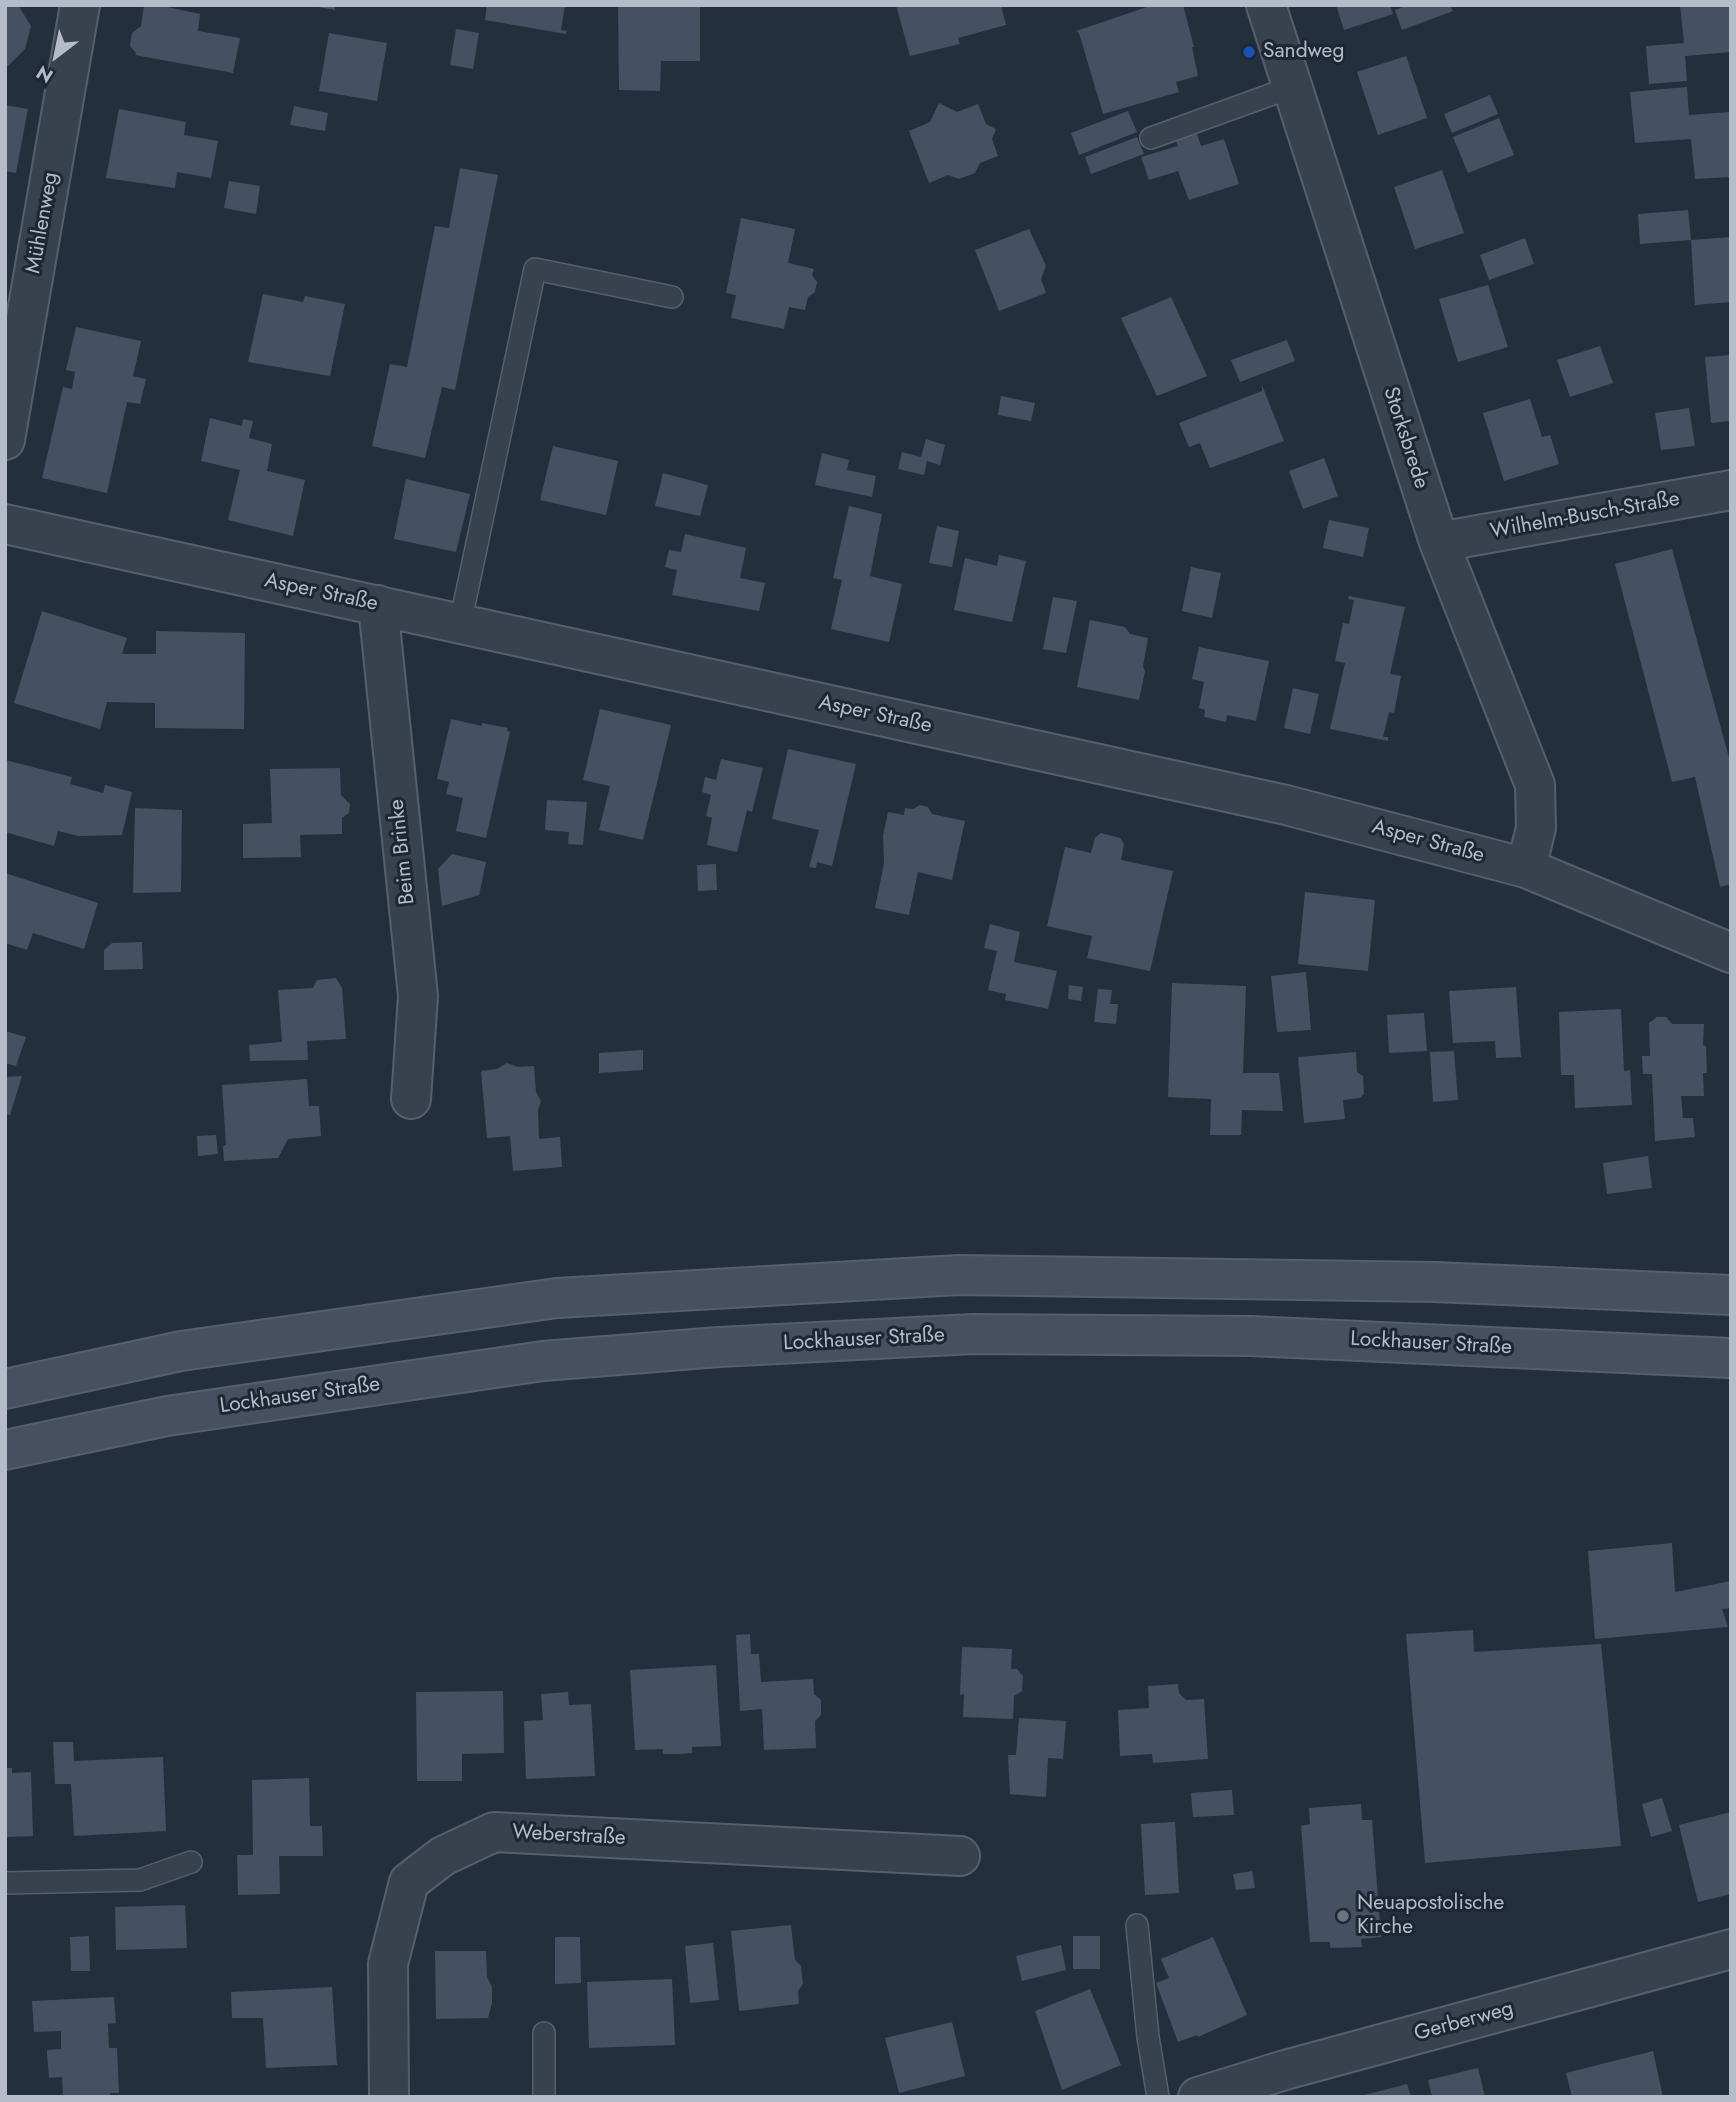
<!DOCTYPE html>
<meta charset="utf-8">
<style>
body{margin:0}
#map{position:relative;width:1736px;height:2102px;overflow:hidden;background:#242f3e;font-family:Jost,sans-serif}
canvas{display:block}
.frame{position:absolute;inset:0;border:7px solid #b4bcc9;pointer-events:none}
.north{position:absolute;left:21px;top:21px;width:70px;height:70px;-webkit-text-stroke:5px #1d2633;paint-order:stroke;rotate:212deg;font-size:19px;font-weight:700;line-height:28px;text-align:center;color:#b4bcc9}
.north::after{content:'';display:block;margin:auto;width:24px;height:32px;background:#b4bcc9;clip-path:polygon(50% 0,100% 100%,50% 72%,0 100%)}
</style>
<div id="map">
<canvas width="1736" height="2102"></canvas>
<div class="frame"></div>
<div class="north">N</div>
</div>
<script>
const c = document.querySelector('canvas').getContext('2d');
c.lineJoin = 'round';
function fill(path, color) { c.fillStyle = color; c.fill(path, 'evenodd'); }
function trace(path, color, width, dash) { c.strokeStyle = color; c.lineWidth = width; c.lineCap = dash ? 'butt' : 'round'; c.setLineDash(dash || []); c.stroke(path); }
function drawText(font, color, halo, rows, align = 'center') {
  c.font = font + ' Jost,sans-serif'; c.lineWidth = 6; c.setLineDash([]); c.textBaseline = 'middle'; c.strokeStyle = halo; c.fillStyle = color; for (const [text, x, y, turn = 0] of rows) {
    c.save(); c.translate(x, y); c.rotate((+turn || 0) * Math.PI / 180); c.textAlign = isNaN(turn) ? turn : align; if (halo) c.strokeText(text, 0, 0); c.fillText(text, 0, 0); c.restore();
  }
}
const building = new Path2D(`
 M 5,5 L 18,5 L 31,26 L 25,49 L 8,66 L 5,66 Z
 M 144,5 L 157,5 L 200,14 L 198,31 L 240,38 L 233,73 L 135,55 L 136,53 L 130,46 L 132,33 L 141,26 Z
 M 318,5 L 335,5 L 335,10 L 318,7 Z
 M 487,5 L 565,5 L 561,30 L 567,31 L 566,34 L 485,20 Z
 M 618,5 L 700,5 L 700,61 L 661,61 L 660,91 L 619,90 Z
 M 896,5 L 1001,5 L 1006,25 L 958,38 L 960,44 L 910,56 Z
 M 1153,5 L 1183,5 L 1194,47 L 1192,47 L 1198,76 L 1176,82 L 1179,92 L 1103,114 L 1079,33 L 1076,31 Z
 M 1336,5 L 1390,5 L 1393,14 L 1344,30 Z
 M 1408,5 L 1450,5 L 1453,11 L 1402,30 L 1395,10 Z
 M 1680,5 L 1731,5 L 1731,52 L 1685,56 L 1687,81 L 1649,84 L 1646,46 L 1684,43 Z
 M 456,29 L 479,33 L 473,69 L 450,65 Z
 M 329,33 L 387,43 L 377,101 L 319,91 Z
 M 1406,56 L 1427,118 L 1378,135 L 1357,72 Z
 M 1687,87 L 1689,115 L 1731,112 L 1731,177 L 1695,179 L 1691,139 L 1635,143 L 1630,92 Z
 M 1490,95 L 1498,114 L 1452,133 L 1444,114 Z
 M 939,103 L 957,112 L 978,104 L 986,124 L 996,129 L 992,139 L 998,156 L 980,163 L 975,173 L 959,179 L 948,175 L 929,183 L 909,131 L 930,122 Z
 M 5,105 L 28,109 L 16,173 L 5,171 Z
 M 294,106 L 328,113 L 325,131 L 290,125 Z
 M 119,109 L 186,122 L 184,135 L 218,141 L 211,178 L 177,172 L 175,188 L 106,178 Z
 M 1128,111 L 1137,132 L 1079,155 L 1071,133 Z
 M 1499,118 L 1514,155 L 1468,173 L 1453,137 Z
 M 1197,134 L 1201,146 L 1224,139 L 1239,184 L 1189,200 L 1178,171 L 1149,180 L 1141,157 L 1178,146 L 1176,141 Z
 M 1137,137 L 1144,154 L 1091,174 L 1085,157 Z
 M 460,168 L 498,175 L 455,390 L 442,387 L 425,458 L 372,446 L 390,364 L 407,367 L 435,226 L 449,228 Z
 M 1442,170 L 1464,233 L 1415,249 L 1394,187 Z
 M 229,181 L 260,186 L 256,214 L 224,208 Z
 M 1688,210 L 1691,240 L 1731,237 L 1731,302 L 1695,305 L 1691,240 L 1640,244 L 1638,214 Z
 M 741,218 L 795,229 L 788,263 L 814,269 L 812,275 L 817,282 L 815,292 L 808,297 L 805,310 L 789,307 L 784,329 L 731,318 L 736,295 L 726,293 Z
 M 1029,229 L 1046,266 L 1041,279 L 1046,293 L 999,311 L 975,250 Z
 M 1525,238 L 1534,264 L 1489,280 L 1480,255 Z
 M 1488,285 L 1508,347 L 1458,362 L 1439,299 Z
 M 263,294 L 303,302 L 305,296 L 345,304 L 330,376 L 248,362 Z
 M 1171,297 L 1207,376 L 1157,396 L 1121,318 Z
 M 76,327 L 141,341 L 133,376 L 146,379 L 140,404 L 127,402 L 107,493 L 42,478 L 63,387 L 72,389 L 75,372 L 66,370 Z
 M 1287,340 L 1295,361 L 1240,382 L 1231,360 Z
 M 1600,346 L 1613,383 L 1570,397 L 1557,360 Z
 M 1731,355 L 1731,421 L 1711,423 L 1705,357 Z
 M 1262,385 L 1284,441 L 1210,468 L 1200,443 L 1189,447 L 1179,423 L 1262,391 Z
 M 1001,396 L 1035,403 L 1031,421 L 998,415 Z
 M 1530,399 L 1542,437 L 1550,435 L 1559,464 L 1504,481 L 1483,413 Z
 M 1689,408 L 1695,446 L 1661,450 L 1655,413 Z
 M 210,418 L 242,426 L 243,419 L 253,421 L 249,438 L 272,444 L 267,471 L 305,480 L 293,536 L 228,520 L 240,470 L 201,461 Z
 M 926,439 L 945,445 L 940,465 L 927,461 L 924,475 L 898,469 L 902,452 L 921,457 Z
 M 553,446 L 618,461 L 606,515 L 540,500 Z
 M 822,453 L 849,460 L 847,470 L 876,476 L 872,497 L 815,485 Z
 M 1324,458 L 1338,496 L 1303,509 L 1289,471 Z
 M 663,473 L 708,485 L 700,516 L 655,506 Z
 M 406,479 L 470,494 L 456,552 L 394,539 Z
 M 849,506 L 882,514 L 870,576 L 902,584 L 889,642 L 831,629 L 842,580 L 833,578 Z
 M 1329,520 L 1369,528 L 1363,557 L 1323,548 Z
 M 937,526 L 959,531 L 952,567 L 929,563 Z
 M 685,534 L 746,548 L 740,578 L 765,583 L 759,611 L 672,595 L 677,570 L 665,567 L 669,550 L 681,552 Z
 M 1672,549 L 1731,765 L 1731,884 L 1720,887 L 1695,777 L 1672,782 L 1615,564 Z
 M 999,555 L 1026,561 L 1012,622 L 954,610 L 965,558 L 997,566 Z
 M 1191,567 L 1221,573 L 1212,618 L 1182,611 Z
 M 1349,596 L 1405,607 L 1390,674 L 1401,676 L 1394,713 L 1389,712 L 1383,737 L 1388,737 L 1388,741 L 1330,729 L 1345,663 L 1335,661 L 1343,623 L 1349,624 L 1354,600 L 1348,599 Z
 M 1053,597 L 1077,601 L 1066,653 L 1043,649 Z
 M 42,611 L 127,638 L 122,654 L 156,654 L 156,631 L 245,633 L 244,729 L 155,728 L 155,703 L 107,702 L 100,729 L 14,703 Z
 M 1090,620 L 1125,627 L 1130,634 L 1148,638 L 1143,666 L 1145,671 L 1139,700 L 1077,687 Z
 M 1199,647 L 1269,661 L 1256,721 L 1227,715 L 1226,722 L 1204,717 L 1205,710 L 1199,708 L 1204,682 L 1192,679 Z
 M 1293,688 L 1319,694 L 1310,734 L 1284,728 Z
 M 600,709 L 671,725 L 643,840 L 599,830 L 610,786 L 583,780 Z
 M 451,719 L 482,726 L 482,723 L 508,728 L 507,731 L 510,732 L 486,838 L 456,831 L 463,798 L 446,794 L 449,782 L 437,779 Z
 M 788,749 L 856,764 L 832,866 L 817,862 L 816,868 L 809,867 L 819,830 L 772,819 Z
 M 721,759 L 763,768 L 752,812 L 747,810 L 737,852 L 707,845 L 712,818 L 706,816 L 711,795 L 702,792 L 705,777 L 716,780 Z
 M 5,760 L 72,777 L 70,784 L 103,793 L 105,785 L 132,792 L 122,835 L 79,836 L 58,831 L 54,846 L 5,832 Z
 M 340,768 L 341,795 L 350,804 L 349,813 L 342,818 L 342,834 L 300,835 L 301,857 L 243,858 L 243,824 L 272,823 L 270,769 Z
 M 547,800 L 587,802 L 583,845 L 568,844 L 569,832 L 545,830 Z
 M 920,805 L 928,807 L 932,814 L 965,821 L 952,880 L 918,872 L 909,915 L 875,908 L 884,863 L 883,835 L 888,812 L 904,815 L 905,808 L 913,809 Z
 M 135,808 L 182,810 L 181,892 L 133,893 Z
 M 1101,833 L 1120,838 L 1124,844 L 1121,860 L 1173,871 L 1150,971 L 1087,958 L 1092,936 L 1047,926 L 1065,847 L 1091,853 L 1095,838 Z
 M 452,854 L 486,862 L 479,895 L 442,906 L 438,869 Z
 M 716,864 L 717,890 L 698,891 L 697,865 Z
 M 5,873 L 98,903 L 84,949 L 33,933 L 27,950 L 5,943 Z
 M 1305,892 L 1375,900 L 1368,971 L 1298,964 Z
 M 990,924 L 1020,932 L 1014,962 L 1057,971 L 1048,1009 L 1005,1000 L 1006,994 L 988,990 L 997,951 L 984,948 Z
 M 142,942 L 143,969 L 104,970 L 104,950 L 112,943 Z
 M 1306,972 L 1311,1030 L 1277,1032 L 1271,976 Z
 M 336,978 L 342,988 L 346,1039 L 307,1041 L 308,1060 L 250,1061 L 249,1045 L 282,1042 L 278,990 L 313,988 L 317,980 Z
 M 1172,983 L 1246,986 L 1243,1073 L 1279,1073 L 1283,1111 L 1242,1110 L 1241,1135 L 1210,1135 L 1211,1099 L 1168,1097 Z
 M 1069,985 L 1083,987 L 1081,1001 L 1068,999 Z
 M 1516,987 L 1521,1057 L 1496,1058 L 1495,1041 L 1453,1043 L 1449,991 Z
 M 1098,989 L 1112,990 L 1110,1004 L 1118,1004 L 1116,1024 L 1094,1022 Z
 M 1621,1009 L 1624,1071 L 1630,1070 L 1632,1105 L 1575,1108 L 1574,1075 L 1561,1075 L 1559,1012 Z
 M 1424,1013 L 1427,1051 L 1389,1053 L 1387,1015 Z
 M 1657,1017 L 1666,1017 L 1672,1024 L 1704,1024 L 1703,1045 L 1706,1046 L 1707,1073 L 1703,1073 L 1704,1096 L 1681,1096 L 1683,1118 L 1693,1118 L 1695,1137 L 1655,1141 L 1652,1074 L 1643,1074 L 1642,1056 L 1650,1056 L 1649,1023 Z
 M 5,1031 L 26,1037 L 16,1066 L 5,1063 Z
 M 643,1050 L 643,1070 L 599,1073 L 599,1053 Z
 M 1454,1051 L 1458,1100 L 1433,1102 L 1430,1052 Z
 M 1356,1052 L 1357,1072 L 1363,1076 L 1364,1094 L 1360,1098 L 1343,1100 L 1345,1119 L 1304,1123 L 1298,1057 Z
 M 507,1063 L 518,1067 L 534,1066 L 536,1092 L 541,1101 L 538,1110 L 539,1139 L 560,1137 L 562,1167 L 513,1171 L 510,1136 L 487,1138 L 481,1071 L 497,1069 Z
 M 22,1076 L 10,1115 L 5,1114 L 5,1077 Z
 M 307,1079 L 309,1106 L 319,1106 L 321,1136 L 288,1139 L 278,1158 L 224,1161 L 223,1146 L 226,1145 L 222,1085 Z
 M 216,1135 L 218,1154 L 198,1156 L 197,1136 Z
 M 1648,1156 L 1652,1188 L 1607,1194 L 1603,1163 Z
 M 1672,1543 L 1675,1592 L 1731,1581 L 1731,1608 L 1722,1609 L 1728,1627 L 1595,1639 L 1588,1551 Z
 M 1473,1630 L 1474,1652 L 1601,1644 L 1621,1846 L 1425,1863 L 1406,1634 Z
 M 750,1634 L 751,1654 L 759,1654 L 761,1682 L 813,1679 L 814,1694 L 821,1700 L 821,1715 L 815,1721 L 816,1748 L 764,1750 L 762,1709 L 740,1711 L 736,1635 Z
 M 962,1647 L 1012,1649 L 1011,1669 L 1017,1669 L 1023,1676 L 1022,1691 L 1014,1696 L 1013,1719 L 963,1717 L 964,1694 L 960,1695 Z
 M 716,1665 L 721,1746 L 692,1747 L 692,1753 L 678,1754 L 663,1754 L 663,1749 L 635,1750 L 630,1670 Z
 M 1178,1684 L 1179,1693 L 1186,1700 L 1204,1699 L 1208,1759 L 1153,1763 L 1152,1754 L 1120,1756 L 1118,1710 L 1149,1708 L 1148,1686 Z
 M 503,1691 L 504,1753 L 462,1754 L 462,1781 L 417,1781 L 416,1692 Z
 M 568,1692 L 569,1705 L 591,1704 L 595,1776 L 526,1779 L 524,1721 L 543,1720 L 541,1694 Z
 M 1019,1718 L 1066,1721 L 1063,1759 L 1048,1758 L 1046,1797 L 1010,1794 L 1008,1755 L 1016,1755 Z
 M 53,1742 L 73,1742 L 74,1761 L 163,1757 L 166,1831 L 74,1836 L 71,1784 L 55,1784 Z
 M 5,1768 L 12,1768 L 12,1773 L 31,1772 L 33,1836 L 5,1837 Z
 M 309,1778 L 310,1826 L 322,1826 L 323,1856 L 279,1856 L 280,1894 L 238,1895 L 237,1855 L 253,1855 L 252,1780 Z
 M 1232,1790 L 1234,1815 L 1193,1817 L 1191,1793 Z
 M 1662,1798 L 1672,1831 L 1651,1837 L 1642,1804 Z
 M 1361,1804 L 1362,1820 L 1372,1820 L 1381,1937 L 1361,1939 L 1362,1947 L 1330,1948 L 1330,1942 L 1310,1942 L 1301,1826 L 1310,1824 L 1309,1808 Z
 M 1731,1812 L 1731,1894 L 1698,1902 L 1679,1825 Z
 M 1175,1822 L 1179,1893 L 1145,1895 L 1141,1824 Z
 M 1252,1871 L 1255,1888 L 1236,1890 L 1233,1874 Z
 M 185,1905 L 187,1948 L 116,1950 L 115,1907 Z
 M 791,1925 L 795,1960 L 801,1966 L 803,1984 L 798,1991 L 799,2004 L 739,2011 L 731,1931 Z
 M 89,1936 L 90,1971 L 71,1971 L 70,1937 Z
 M 1073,1936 L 1100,1936 L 1100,1969 L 1073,1969 Z
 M 555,1937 L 580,1937 L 581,1983 L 555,1984 Z
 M 1213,1937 L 1247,2015 L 1198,2037 L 1197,2035 L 1178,2042 L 1156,1983 L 1169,1978 L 1161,1959 Z
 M 713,1943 L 719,2000 L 690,2003 L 685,1946 Z
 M 1061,1945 L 1066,1970 L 1022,1981 L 1016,1956 Z
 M 435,1951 L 486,1951 L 487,1977 L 492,1987 L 492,2003 L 488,2018 L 436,2019 Z
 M 672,1979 L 675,2045 L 589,2048 L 587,1982 Z
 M 332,1987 L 337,2065 L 266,2068 L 263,2018 L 232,2018 L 231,1992 Z
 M 1090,1989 L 1121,2065 L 1062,2090 L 1035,2011 Z
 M 114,1997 L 116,2023 L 108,2024 L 109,2048 L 117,2048 L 119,2093 L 110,2093 L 110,2097 L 63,2097 L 62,2077 L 49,2078 L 47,2054 L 47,2050 L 61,2049 L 61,2031 L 34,2032 L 32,2001 Z
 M 952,2022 L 965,2076 L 899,2093 L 885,2038 Z
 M 1653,2051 L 1663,2097 L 1572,2097 L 1566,2073 Z
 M 1478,2068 L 1485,2097 L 1432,2097 L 1428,2080 Z
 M 1407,2084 L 1411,2097 L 1361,2097 L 1361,2096 Z`);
const service = new Path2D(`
 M 1151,138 L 1292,87
 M 460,624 L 535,269 L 672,297
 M 5,1883 L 140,1880 L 191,1862
 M 1137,1925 L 1148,2037 L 1158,2097
 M 544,2097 L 544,2033`);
const minor = new Path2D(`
 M 1266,5 L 1439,542 L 1535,785 L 1536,828 L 1526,868
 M 5,440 L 80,5
 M 5,524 L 1286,805 L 1526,868 L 1731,953
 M 1439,542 L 1731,490
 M 378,605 L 418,996 L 411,1099
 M 389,2097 L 388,1964 L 409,1882 L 443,1856 L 494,1832 L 960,1856
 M 1198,2097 L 1285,2070 L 1731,1949`);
const secondary = new Path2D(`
 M 5,1389 L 181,1351 L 557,1298 L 959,1275 L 1435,1282 L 1731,1295
 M 5,1450 L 167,1416 L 543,1361 L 719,1347 L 974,1334 L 1250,1336 L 1731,1358`);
const markers = [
 [1249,52,7,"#1a4fb4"],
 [1343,1916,7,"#6b7280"]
];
const poiNames = [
 ["Sandweg",1263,52],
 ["Neuapostolische",1357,1904],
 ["Kirche",1357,1928]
];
const streetNames = [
 ["Mühlenweg",43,223,-80],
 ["Storksbrede",1405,438,72],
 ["Wilhelm-Busch-Straße",1585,516,-10],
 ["Asper Straße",321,593,12],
 ["Asper Straße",875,715,12],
 ["Asper Straße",1428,842,15],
 ["Beim Brinke",403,852,-96],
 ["Lockhauser Straße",864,1340,-3],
 ["Lockhauser Straße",1431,1344,3],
 ["Lockhauser Straße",300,1396,-8],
 ["Weberstraße",569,1836,3],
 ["Gerberweg",1464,2022,-15]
];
fill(building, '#455162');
trace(service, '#565f6c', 24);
trace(minor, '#565f6c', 42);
trace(secondary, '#565f6c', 42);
trace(service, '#38414e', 21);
trace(minor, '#38414e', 38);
trace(secondary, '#465061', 38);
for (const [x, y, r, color] of markers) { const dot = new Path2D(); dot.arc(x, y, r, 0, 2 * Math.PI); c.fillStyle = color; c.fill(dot); trace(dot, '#1d2633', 2.5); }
drawText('21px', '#b4bcc9', '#1d2633', poiNames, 'left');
drawText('21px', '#b4bcc9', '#1d2633', streetNames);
</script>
